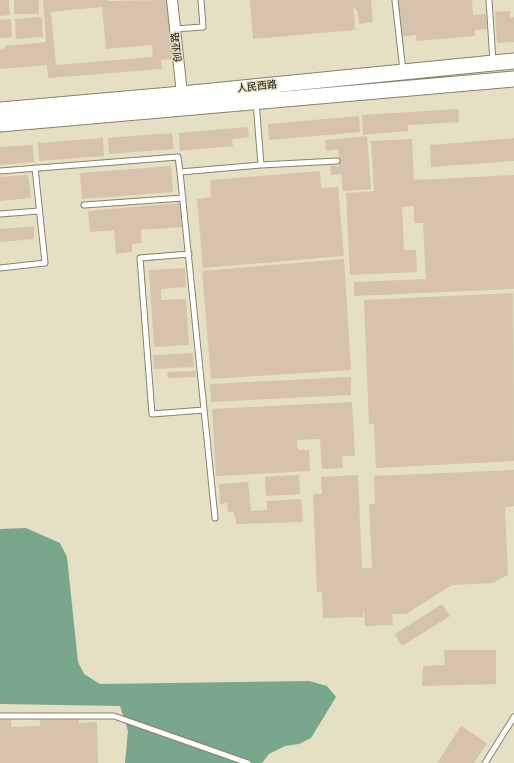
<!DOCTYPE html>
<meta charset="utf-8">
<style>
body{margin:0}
canvas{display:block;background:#e5dfc4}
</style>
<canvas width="514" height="763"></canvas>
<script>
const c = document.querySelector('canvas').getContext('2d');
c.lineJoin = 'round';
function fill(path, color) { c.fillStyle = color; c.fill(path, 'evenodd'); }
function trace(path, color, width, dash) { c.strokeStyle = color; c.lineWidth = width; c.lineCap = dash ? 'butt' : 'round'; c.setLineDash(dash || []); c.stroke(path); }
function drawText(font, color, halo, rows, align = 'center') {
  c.font = font + ' "Varela Round","Noto Sans SC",sans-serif'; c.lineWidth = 3; c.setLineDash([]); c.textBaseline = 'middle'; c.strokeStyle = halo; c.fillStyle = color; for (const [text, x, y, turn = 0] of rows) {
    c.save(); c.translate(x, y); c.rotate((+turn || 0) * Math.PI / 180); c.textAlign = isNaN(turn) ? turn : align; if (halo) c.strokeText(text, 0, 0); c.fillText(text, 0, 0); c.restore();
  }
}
const forest = new Path2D(`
 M 26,528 L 60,543 L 67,557 L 78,662 L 84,674 L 100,684 L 309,681 L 327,686 L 336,697 L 311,738 L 299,744 L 285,746 L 269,754 L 262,763 L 125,763 L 128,731 L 120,706 L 0,704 L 0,529 Z`);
const building = new Path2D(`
 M 0,0 L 9,0 L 10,15 L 0,16 Z
 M 14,0 L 39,0 L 39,14 L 14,14 Z
 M 43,0 L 107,0 L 107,1 L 167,0 L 173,59 L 161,60 L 162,69 L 48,78 L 47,65 L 0,69 L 0,49 L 5,48 L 5,46 L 46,42 ZM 102,7 L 106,49 L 152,45 L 153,57 L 56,65 L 51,12 Z
 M 250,0 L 371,0 L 373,22 L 359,24 L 358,12 L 353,6 L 355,30 L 253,39 Z
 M 398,0 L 472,0 L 473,15 L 486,14 L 487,29 L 475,30 L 475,36 L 416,41 L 416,35 L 401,37 Z
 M 510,11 L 510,18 L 514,17 L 514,42 L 497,43 L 495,12 Z
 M 42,17 L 43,37 L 16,39 L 15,19 Z
 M 11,19 L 12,37 L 0,38 L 0,20 Z
 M 458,109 L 459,122 L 408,125 L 408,131 L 363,135 L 362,115 Z
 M 359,116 L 360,132 L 269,140 L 268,124 Z
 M 248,127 L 249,137 L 232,139 L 233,146 L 180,151 L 179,133 Z
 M 172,133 L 174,149 L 109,154 L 108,138 Z
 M 367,136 L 371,189 L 343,191 L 341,174 L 331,175 L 330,166 L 339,166 L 338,149 L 326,151 L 325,140 Z
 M 103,138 L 104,156 L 39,161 L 38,143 Z
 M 514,138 L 514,161 L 431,167 L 430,145 Z
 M 412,139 L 414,180 L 514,175 L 514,289 L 354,296 L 354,282 L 426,279 L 423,223 L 414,223 L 414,206 L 402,207 L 404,250 L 416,250 L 417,272 L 350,275 L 346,193 L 374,191 L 371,141 Z
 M 33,145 L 34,162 L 0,165 L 0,147 Z
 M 171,166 L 173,192 L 82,199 L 80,173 Z
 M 320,171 L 321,188 L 338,187 L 344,256 L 203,268 L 197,199 L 211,197 L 210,180 Z
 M 28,175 L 31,198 L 0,201 L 0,177 Z
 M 180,203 L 182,227 L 141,230 L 142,243 L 132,244 L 132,252 L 116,254 L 114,230 L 90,232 L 88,211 Z
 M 34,226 L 34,239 L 0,242 L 0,229 Z
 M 344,259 L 351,370 L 211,379 L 202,271 Z
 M 185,268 L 186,287 L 161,289 L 161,300 L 186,299 L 189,345 L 154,347 L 149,270 Z
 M 513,293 L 514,461 L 376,468 L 374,424 L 369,424 L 364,300 Z
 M 193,353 L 194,367 L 154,369 L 153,355 Z
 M 196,371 L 196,377 L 168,378 L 167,372 Z
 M 351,377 L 351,395 L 211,402 L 210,384 Z
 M 352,402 L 355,456 L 342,456 L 343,468 L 322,469 L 320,439 L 297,440 L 298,450 L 309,450 L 310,471 L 216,476 L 212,409 Z
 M 514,470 L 514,506 L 505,507 L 508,575 L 493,583 L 452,585 L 406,614 L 392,614 L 393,625 L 365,626 L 364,611 L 363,611 L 363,617 L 323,618 L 322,592 L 317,592 L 313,494 L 322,494 L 321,477 L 358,475 L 362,568 L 372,568 L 369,504 L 375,504 L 374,476 Z
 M 299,475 L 300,494 L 266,496 L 265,477 Z
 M 248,482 L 251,511 L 267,510 L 267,501 L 301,499 L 303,522 L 237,524 L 233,511 L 228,512 L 227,503 L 220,504 L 219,484 Z
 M 442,604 L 450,616 L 402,646 L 395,634 Z
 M 444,650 L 496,650 L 496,684 L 422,686 L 423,666 L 445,665 Z
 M 79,719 L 79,723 L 97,722 L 98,763 L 0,763 L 0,720 L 11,720 L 11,727 L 40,726 L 40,720 Z
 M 461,726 L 487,743 L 474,763 L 437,763 Z`);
const service = new Path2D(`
 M 395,0 L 403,71
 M 489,0 L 493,62
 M 175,29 L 203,27 L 201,0
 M 261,165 L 337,161
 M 0,171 L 178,157 L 180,172
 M 84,205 L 183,198
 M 0,214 L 39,211
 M 189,254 L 140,258 L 152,414 L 204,410
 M 0,268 L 45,263 L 35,168
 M 215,518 L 180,172 L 261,165 L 256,102
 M 0,716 L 114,716 L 248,763
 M 485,763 L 514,717`);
const minor = new Path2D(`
 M 172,0 L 182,94`);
const primary = new Path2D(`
 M 0,110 L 182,94 L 514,61
 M 0,124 L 514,79`);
const streetNames = [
 ["创业路",177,47,-96],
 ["人民西路",257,87,-6]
];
fill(forest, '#78a78b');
fill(building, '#d7c3ad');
trace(service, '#888369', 7);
trace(minor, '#888369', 12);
trace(primary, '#888369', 17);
trace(service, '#fff', 5);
trace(minor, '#fff', 10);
trace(primary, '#fff', 15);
drawText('10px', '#100e05', '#e5dfc4', streetNames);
</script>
